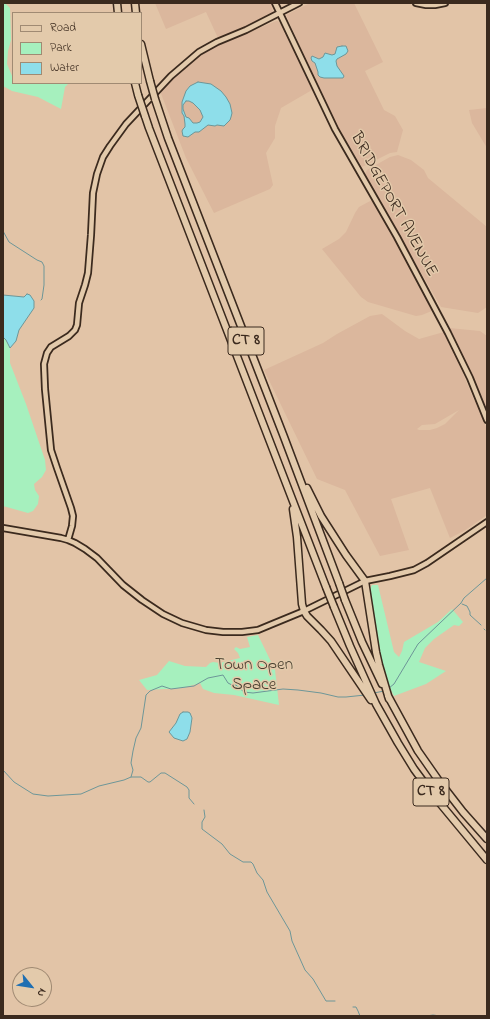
<!DOCTYPE html>
<html>
<head>
<meta charset="utf-8">
<style>
  body { margin:0 }
  #map { position:relative; width:490px; height:1019px; overflow:hidden; background:#e2c4a7; font-family:"Indie Flower",sans-serif }
  canvas { display:block }
  .frame { position:absolute; inset:0; border:4px solid #3b2a1e; pointer-events:none }
  .legend { position:absolute; left:12px; top:12px; width:130px; height:72px; box-sizing:border-box; background:#e3caab; border:1px solid #a08a73; margin:0; padding:5px 7px; list-style:none; font-size:12px; color:#3b2a1e }
  .legend li { display:flex; align-items:center; gap:8px; height:20px }
  .legend b { width:20px; border:1px solid #a08a73 }
  .north { position:absolute; left:12px; top:967px; width:40px; height:40px; box-sizing:border-box; background:#e3caab; border:1px solid #a08a73; border-radius:50%; rotate:120deg; font-size:11px; font-weight:700; line-height:16px; text-align:center; color:#3b2a1e }
  .north::after { content:''; display:block; margin:auto; width:14px; height:18px; background:#1f6fb2; clip-path:polygon(50% 0,100% 100%,50% 72%,0 100%) }
</style>
</head>
<body>
<div id="map">
<canvas width="490" height="1019"></canvas>
<div class="frame"></div>
<ul class="legend">
<li><b style="height:5px;background:#e3caab"></b>Road</li>
<li><b style="height:11px;background:#a6f0be"></b>Park</li>
<li><b style="height:11px;background:#8edeea"></b>Water</li>
</ul>
<div class="north">N</div>
</div>
<script>
const context = document.querySelector('canvas').getContext('2d');
context.lineJoin = 'round';
function fillPath(path, color) {
  context.fillStyle = color;
  context.fill(path, 'evenodd');
}
function poly(rows) {
  const path = new Path2D();
  for (const r of rows) {
    path.moveTo(r[0], r[1]);
    for (let i = 2; i < r.length; i += 2) path.lineTo(r[i], r[i + 1]);
  }
  return path;
}
function strokePath(path, color, width, dash) {
  context.strokeStyle = color;
  context.lineWidth = width;
  context.lineCap = dash ? 'butt' : 'round';
  context.setLineDash(dash || []);
  context.stroke(path);
}
function drawText(font, color, halo, rows, align = 'center') {
  context.font = font + ' "Indie Flower",sans-serif';
  context.lineWidth = 3;
  context.setLineDash([]);
  context.textBaseline = 'middle';
  context.strokeStyle = halo;
  context.fillStyle = color;
  for (const [text, x, y, turn = 0] of rows) {
    context.save();
    context.translate(x, y);
    context.rotate((+turn || 0) * Math.PI / 180);
    context.textAlign = isNaN(turn) ? turn : align;
    if (halo) context.strokeText(text, 0, 0);
    context.fillText(text, 0, 0);
    context.restore();
  }
}
fillPath(poly([
  [155,3,270,3,273,11,272,14,261,21,219,39,218,38,206,12,166,29],
  [310,3,354,3,383,62,365,71,384,110,395,116,403,130,397,152,390,153,362,167,342,134,320,91,286,15],
  [276,21,278,21,282,25,312,90,281,108,275,126,275,138,266,153,273,185,270,189,214,213,186,158,160,91,178,72,200,54,214,47],
  [487,108,487,148,472,123,469,110],
  [398,155,411,160,424,170,428,178,487,227,487,307,478,313,441,307,365,176,365,174,367,170,390,157],
  [372,200,413,271,434,310,422,315,416,316,368,302,361,297,322,249,339,239,346,232,355,213,359,207],
  [382,314,405,331,419,339,444,332,456,357,474,400,478,405,487,430,487,515,464,531,450,538,430,488,391,499,409,550,380,556,345,490,317,479,264,370,323,343,337,334,370,316],
  [459,410,445,424,437,428,430,430,419,430,417,429,422,425,435,424],
  [449,328,480,331,487,336,487,410,471,371]
]), '#dbb79d');
fillPath(poly([
  [3,3,5,3,10,8,11,40,8,51,7,64,12,76,13,76,13,83,41,83,46,84,50,83,69,83,65,87,61,109,38,97,12,91,3,86],
  [3,337,6,340,10,348,10,363,26,404,45,460,46,470,42,477,34,484,35,490,39,496,38,504,33,511,28,513,3,506],
  [372,585,378,585,394,652,399,657,402,651,404,642,438,622,452,609,463,622,459,626,454,625,434,639,425,648,419,662,446,671,426,684,394,696,385,679,369,591],
  [258,635,275,670,279,705,234,695,214,693,203,689,200,683,183,688,147,690,139,680,157,675,169,661,185,666,206,667,210,663,213,662,220,663,240,658,238,653,234,649,236,647,240,649,250,647,247,637]
]), '#a6f0be');
const water = poly([
  [342,46,346,46,348,51,346,54,337,59,336,61,337,66,344,76,343,78,324,78,320,77,318,75,318,72,315,63,312,61,311,58,312,56,319,59,323,57,325,53,332,55,335,54,337,47,342,46],
  [198,82,211,84,221,91,226,97,230,104,232,113,231,117,230,120,224,126,217,125,215,126,208,125,199,132,195,132,188,137,183,136,182,131,183,129,185,127,185,124,184,116,182,113,182,102,186,91,190,86,198,82],
  [186,101,189,101,193,103,200,110,203,117,200,122,197,123,193,123,189,118,186,117,183,109,183,105,186,101],
  [27,294,30,295,34,301,34,308,19,330,16,341,10,348,6,340,3,337,3,295,24,297,27,294],
  [183,712,188,712,190,713,192,718,190,732,187,739,183,741,174,738,169,732,176,723,180,714,183,712]
]);
fillPath(water, '#8edeea');
strokePath(water, '#6d9698', 1);
strokePath(poly([
  [3,231,9,242,37,260,42,262,44,266,44,285,42,299,41,300],
  [462,604,467,606,470,612,470,615,481,625],
  [484,629,485,630],
  [389,688,394,684,418,644,461,603,464,598,487,578],
  [374,693,384,691],
  [3,770,14,782,33,794,48,796,81,794,99,786,124,780,131,777,141,777,148,782,150,782,161,773,165,773,187,787,189,790,189,798,194,804],
  [131,777,133,770,131,763,133,751,136,738,141,728,146,695,150,691,162,686,171,689,194,686,208,678,223,675,228,683,232,685,236,685,244,692,253,693,283,689,298,690,321,693,338,697,346,697,365,695],
  [204,810,205,817,202,822,202,829,222,844,230,854,243,862,251,862,253,864,257,873,263,880,267,892,290,931,292,941,305,970,313,979,326,1001,335,1001],
  [353,1007,356,1007,358,1011,360,1016],
  [426,1016,433,1015,440,1016]
]), '#6d9698', 1);
const secondary = poly([
  [275,3,335,129,397,237,448,333,470,378,487,420],
  [416,3,426,5,435,5,445,3],
  [3,528,61,538,68,540,75,543,85,549,97,558,123,585,142,600,163,614,182,623,206,630,223,632,242,632,258,630,270,625,304,611,365,581,390,576,414,570,427,563,487,522],
  [68,540,72,526,73,516,71,508,57,468,51,450,45,389,44,364,47,353,51,347,69,336,75,330,77,325,79,303,85,285,88,273,91,235,93,193,97,174,103,157,110,146,126,124,171,76,199,52,217,42,246,30,299,3]
]);
const highway = poly([
  [117,3,118,13],
  [135,3,136,13],
  [141,44,150,81],
  [135,83,138,95],
  [155,99,168,138,284,437,339,583],
  [145,116,149,128,326,587],
  [307,488,321,516,346,555,365,581,376,652,379,665,389,699],
  [293,509,297,537,302,604,304,611,307,616,321,630,331,641,371,700],
  [345,600,362,642,382,684],
  [334,607,350,646,376,704,398,743,414,769,434,796,487,860],
  [388,696,418,751,439,781,463,812,487,839]
]);
strokePath(secondary, '#3b2a1e', 8);
strokePath(highway, '#3b2a1e', 9);
strokePath(secondary, '#e3caab', 4.5);
strokePath(highway, '#e3caab', 6);
const highwayBridge = poly([
  [150,81,155,99],
  [138,95,145,116],
  [339,583,345,600],
  [326,587,334,607]
]);
strokePath(highwayBridge, '#3b2a1e', 9, []);
strokePath(highwayBridge, '#e3caab', 6);
for (const [x, y, w] of [
  [246,341,36],
  [431,792,36]
]) {
  const box = new Path2D();
  box.roundRect(x - w / 2, y - 14, w, 28, 3);
  context.fillStyle = '#e3caab';
  context.fill(box);
  strokePath(box, '#3b2a1e', 1);
}
drawText('bold 16px', '#3b2a1e', null, [
  ["CT 8",246,341],
  ["CT 8",431,792]
]);
drawText('17px', '#3b2a1e', '#e3caab', [
  ["BRIDGEPORT AVENUE",393,205,61]
]);
drawText('17px', '#463e2e', '#e3caab', [
  ["Town Open",254,666],
  ["Space",254,686]
]);
</script>
</body>
</html>
